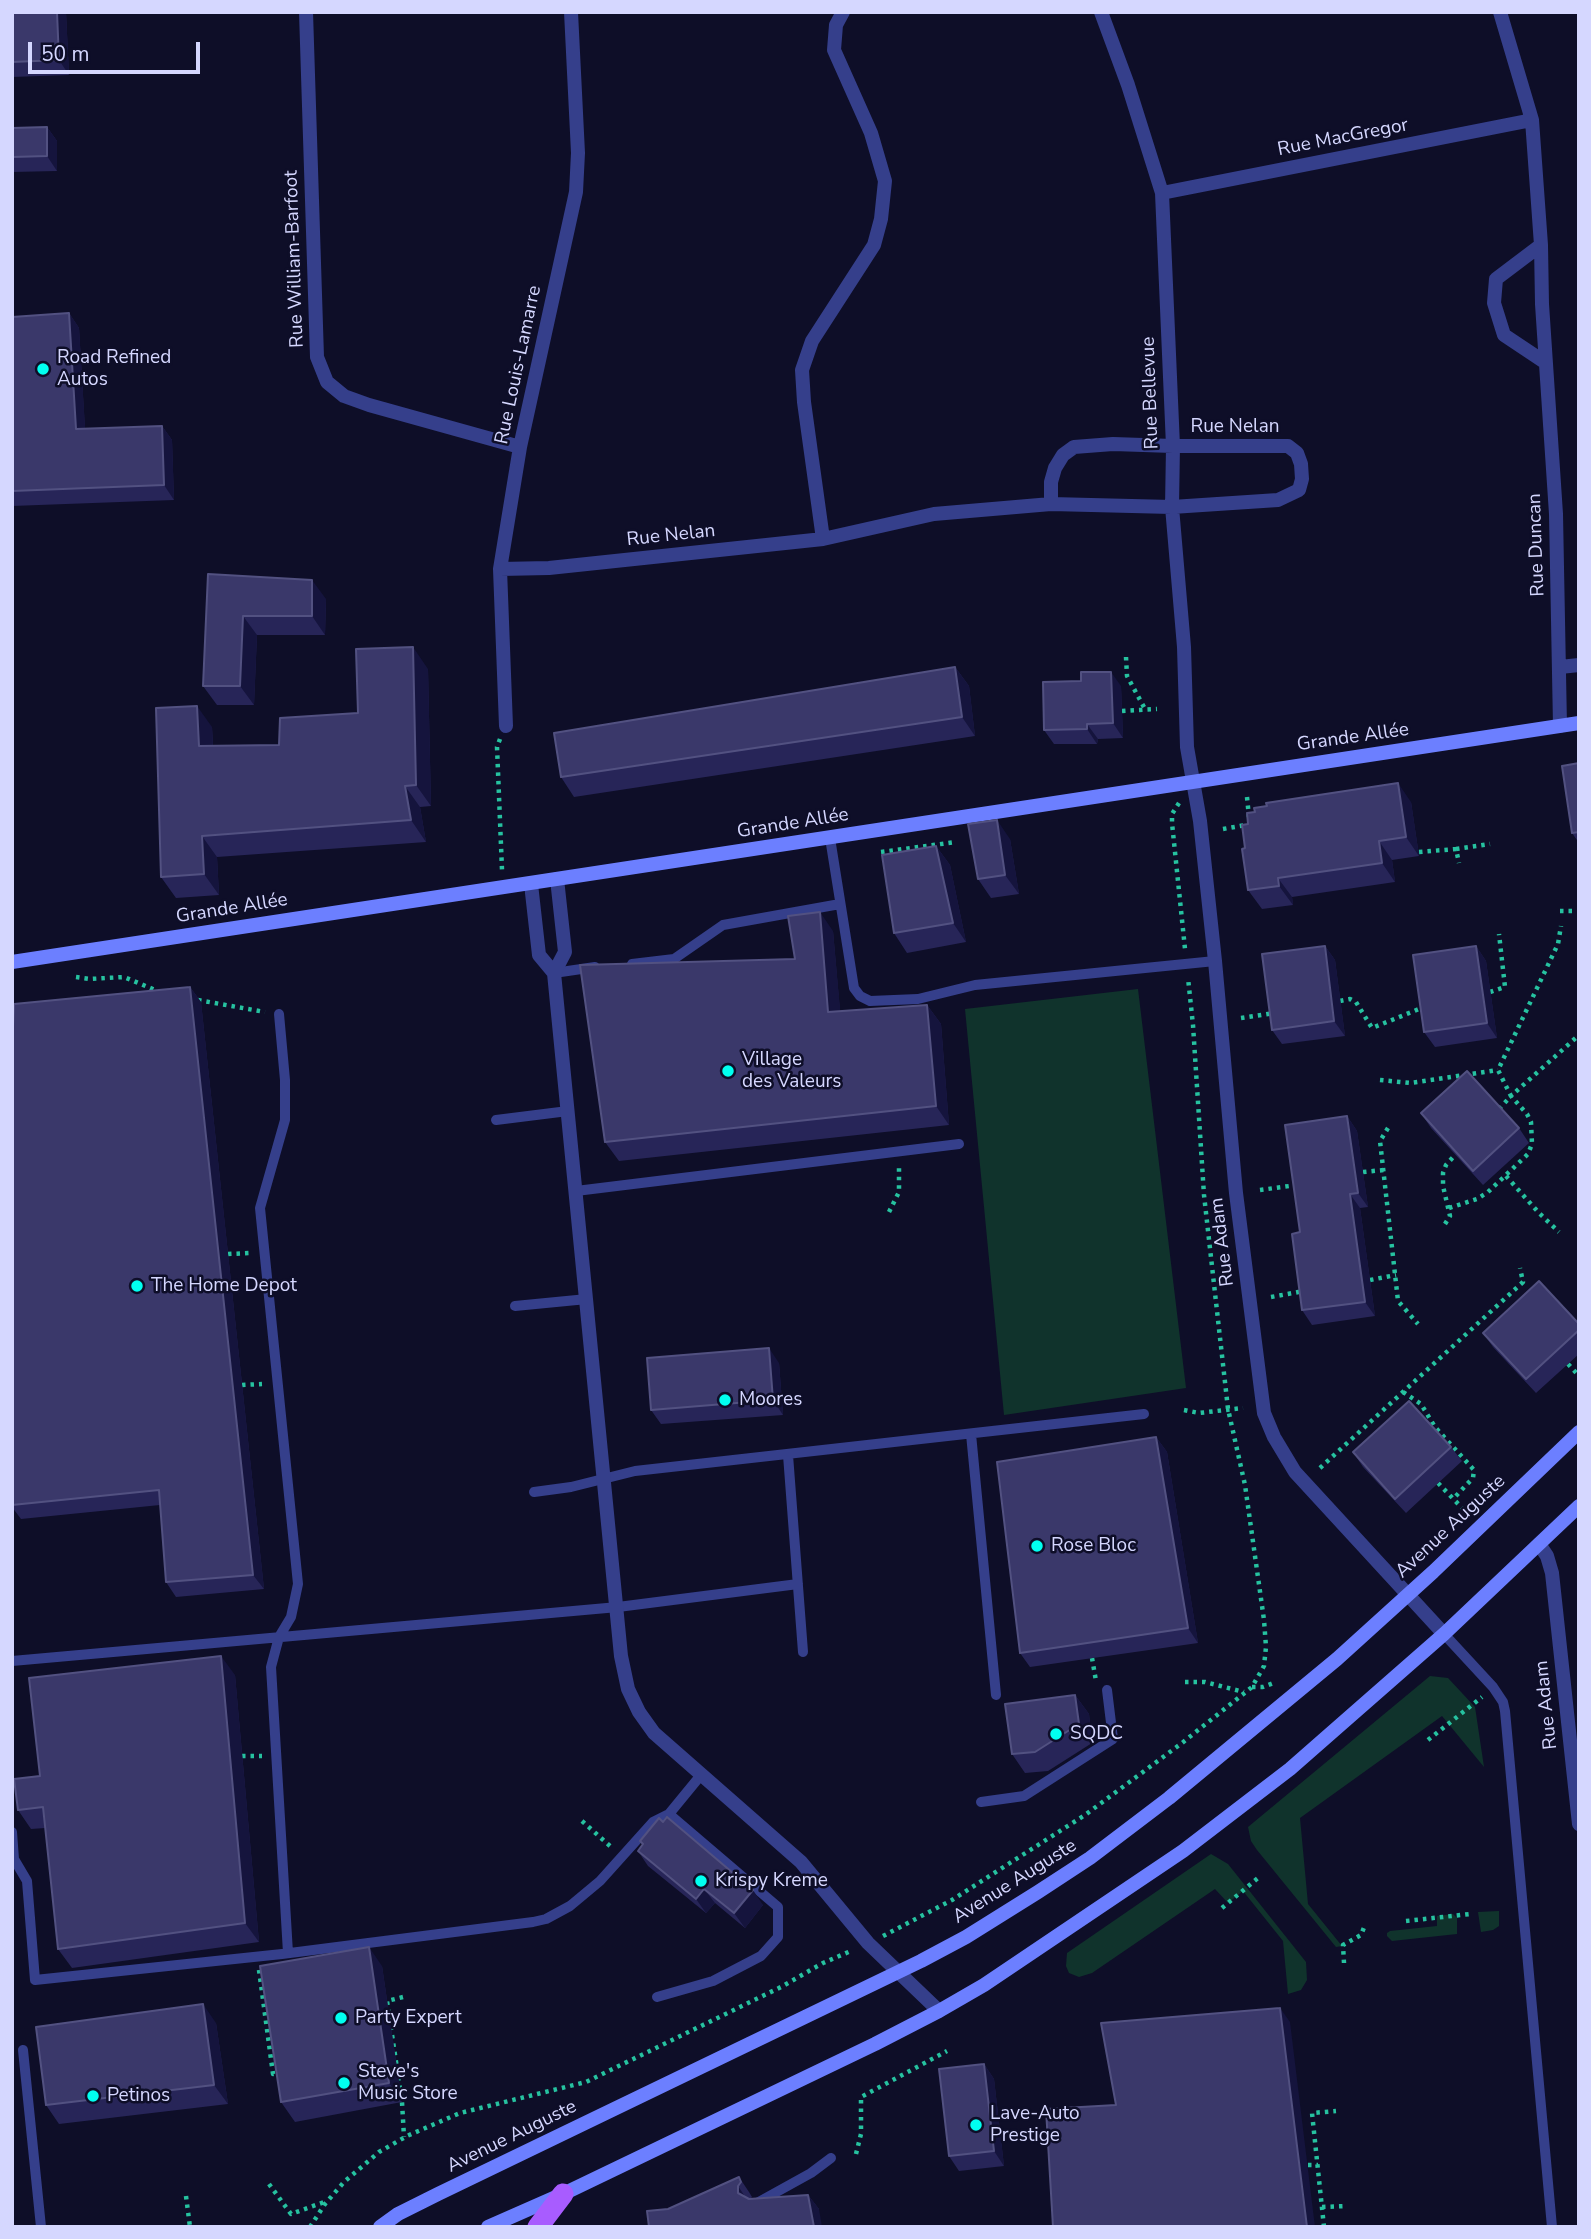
<!DOCTYPE html>
<html>
<head>
<meta charset="utf-8">
<style>
  body { margin:0 }
  #map { position:relative; width:1591px; height:2239px; overflow:hidden; background:#0e0e28; font-family:"Nunito Sans",sans-serif }
  canvas { display:block }
  .frame { position:absolute; inset:0; border:14px solid #d5d7ff; pointer-events:none }
  .scale { position:absolute; left:28px; top:42px; width:172px; height:32px; box-sizing:border-box; border:4px solid #d5d7ff; border-top:0; padding-left:9px; font-size:21px; line-height:24px; white-space:nowrap; color:#d5d7ff; -webkit-text-stroke:5px #0e0e28; paint-order:stroke }
</style>
</head>
<body>
<div id="map">
<canvas width="1591" height="2239"></canvas>
<div class="frame"></div>
<div class="scale">50 m</div>
</div>
<script>
const context = document.querySelector('canvas').getContext('2d');
context.lineJoin = 'round';
function fillPath(path, color) {
  context.fillStyle = color;
  context.fill(path, 'evenodd');
}
function poly(rows) {
  const path = new Path2D();
  for (const r of rows) {
    path.moveTo(r[0], r[1]);
    for (let i = 2; i < r.length; i += 2) path.lineTo(r[i], r[i + 1]);
  }
  return path;
}
function strokePath(path, color, width, dash) {
  context.strokeStyle = color;
  context.lineWidth = width;
  context.lineCap = dash ? 'butt' : 'round';
  context.setLineDash(dash || []);
  context.stroke(path);
}
function drawText(font, color, halo, rows, align = 'center') {
  context.font = font + ' "Nunito Sans",sans-serif';
  context.lineWidth = 5;
  context.setLineDash([]);
  context.textBaseline = 'middle';
  context.strokeStyle = halo;
  context.fillStyle = color;
  for (const [text, x, y, turn = 0] of rows) {
    context.save();
    context.translate(x, y);
    context.rotate((+turn || 0) * Math.PI / 180);
    context.textAlign = isNaN(turn) ? turn : align;
    if (halo) context.strokeText(text, 0, 0);
    context.fillText(text, 0, 0);
    context.restore();
  }
}
fillPath(poly([
  [1138,989,1186,1388,1004,1415,965,1009],
  [1430,1676,1448,1678,1475,1707,1484,1767,1442,1716,1300,1818,1308,1904,1342,1946,1336,1947,1257,1850,1251,1841,1248,1827],
  [1211,1854,1228,1864,1306,1962,1307,1980,1301,1990,1288,1994,1283,1941,1243,1891,1228,1903,1215,1889,1092,1973,1079,1977,1069,1973,1066,1966,1067,1953],
  [1499,1911,1499,1926,1493,1930,1481,1932,1478,1912],
  [1453,1914,1457,1918,1457,1934,1392,1941,1387,1936,1387,1933,1390,1931,1437,1926,1437,1916]
]), '#10332c');
strokePath(poly([
  [1126,657,1127,676,1145,709],
  [1122,711,1157,709],
  [500,739,497,747,502,870],
  [1247,797,1249,817],
  [1179,803,1172,814,1172,823,1185,949],
  [1223,829,1246,825],
  [1456,849,1490,844],
  [881,852,956,842],
  [1419,852,1456,849,1459,863],
  [1560,911,1579,911],
  [76,977,90,979,124,977,160,992],
  [1490,992,1505,987,1499,934],
  [198,1000,265,1012],
  [1340,1001,1350,999,1356,1002,1372,1028,1424,1007],
  [1241,1018,1274,1013],
  [1380,1080,1411,1083,1498,1070],
  [1499,1109,1511,1096,1498,1070,1558,944,1561,926],
  [1388,1128,1380,1141,1398,1301,1418,1324],
  [1363,1172,1384,1170],
  [1506,1176,1539,1213,1559,1232],
  [1260,1190,1297,1185],
  [1449,1208,1477,1199,1488,1192,1528,1154,1532,1144,1531,1122,1527,1114,1511,1096,1579,1035],
  [889,1212,899,1192,899,1166],
  [1445,1224,1450,1216,1443,1186,1443,1173,1446,1165,1455,1155],
  [228,1254,251,1253],
  [1370,1280,1396,1275],
  [1271,1297,1304,1291],
  [1568,1364,1579,1376],
  [242,1385,262,1384],
  [1403,1392,1421,1404,1435,1427,1474,1470,1473,1478,1453,1499],
  [1184,1410,1199,1413,1243,1408],
  [1320,1468,1523,1282,1520,1268],
  [1438,1483,1465,1511],
  [1092,1658,1096,1681],
  [1185,1682,1205,1682,1244,1692],
  [1252,1687,1263,1687,1276,1682],
  [1428,1740,1482,1697],
  [242,1756,262,1756],
  [582,1821,610,1846],
  [1222,1908,1258,1878],
  [1406,1921,1470,1914],
  [883,1936,952,1900,1085,1815,1182,1743,1252,1687,1264,1666,1266,1647,1264,1620,1245,1485,1228,1409,1204,1195,1193,1025,1188,978],
  [1344,1963,1343,1945,1361,1935,1365,1925],
  [259,1970,273,2074,283,2072],
  [403,1997,387,2001,402,2102,404,2137],
  [856,2154,861,2134,861,2097,947,2051],
  [1308,2165,1318,2165],
  [269,2184,291,2214,327,2201],
  [186,2196,190,2227],
  [1322,2207,1347,2206],
  [310,2227,325,2204,344,2182,379,2152,407,2136,460,2113,586,2082,781,1987,823,1963,853,1950],
  [1324,2227,1312,2113,1336,2111]
]), '#26c2a0', 4.5, [3.5, 5]);
strokePath(poly([
  [830,838,854,988,860,996,870,1001,918,999,975,985,1215,961],
  [632,964,674,959,723,925,840,904],
  [554,973,595,967],
  [279,1014,285,1080,285,1120,260,1208,298,1584,291,1617,279,1637,271,1667,288,1953],
  [496,1120,568,1111],
  [576,1191,959,1144],
  [515,1306,587,1299],
  [971,1434,996,1695],
  [788,1455,803,1652],
  [534,1492,571,1487,635,1471,1144,1414],
  [1444,1634,1493,1687,1503,1702,1505,1711,1552,2227],
  [12,1661,618,1607,798,1584],
  [981,1802,1024,1796,1113,1739,1107,1690],
  [12,1832,14,1859,27,1881,35,1980,282,1954,533,1922,546,1919,570,1906,600,1881,653,1822,669,1814,701,1775],
  [657,1997,713,1981,761,1956,778,1937,778,1907,669,1814],
  [23,2050,41,2227],
  [755,2204,811,2173,831,2158]
]), '#353f8b', 10);
strokePath(poly([
  [306,12,317,357,327,382,344,396,369,405,520,447],
  [1101,12,1128,85,1162,193,1173,446,1172,507,1184,647,1187,747,1200,821,1215,961,1236,1193,1264,1413,1274,1437,1295,1472,1444,1634],
  [1500,12,1532,120,1541,245,1542,304,1556,514,1560,726],
  [1162,193,1532,120],
  [1541,245,1496,279,1494,303,1504,335,1546,363],
  [823,539,804,402,802,370,812,341,874,245,881,219,885,181,871,133,834,50,836,25,843,12],
  [500,569,549,568,823,539,934,514,1051,504,1051,482,1055,468,1063,455,1074,447,1113,444,1173,446,1288,446,1297,453,1301,464,1302,479,1299,490,1278,500,1172,507,1051,504],
  [1560,667,1579,665],
  [506,726,500,569,520,447,576,192,578,153,571,12],
  [557,879,565,952,554,973,621,1656,628,1689,639,1712,654,1733,801,1862,868,1943,939,2011],
  [531,884,539,955,554,973],
  [1539,1544,1547,1556,1552,1573,1579,1824]
]), '#353f8b', 14);
strokePath(poly([
  [12,962,1579,723],
  [380,2227,398,2214,438,2194,921,1961,966,1937,1038,1892,1090,1858,1169,1798,1337,1659,1433,1572,1579,1432],
  [488,2227,563,2194,875,2044,939,2011,984,1985,1183,1851,1290,1769,1444,1634,1579,1506]
]), '#6c7fff', 14);
strokePath(poly([
  [538,2227,563,2194]
]), '#a85cff', 21);
fillPath(poly([
  [12,12,66,12,69,75,12,77],
  [47,127,57,141,57,171,12,172,12,128],
  [69,313,79,328,85,429,162,426,172,440,174,500,12,506,12,317],
  [208,574,326,599,325,635,257,635,254,705,217,705,203,686],
  [955,667,969,686,975,736,574,797,561,777],
  [428,669,431,806,420,807,426,842,217,857,219,895,176,898,161,877,212,727,213,746,279,745,358,713],
  [1121,686,1123,738,1098,739,1097,744,1054,744,1044,730],
  [1579,763,1579,843,1572,833],
  [1411,802,1419,856,1392,860,1395,882,1292,897,1293,905,1262,909,1248,890,1245,848],
  [1010,839,1019,894,991,898,978,879],
  [936,846,950,865,966,942,907,953,894,933],
  [833,931,840,1011,927,1005,941,1024,949,1125,619,1161,605,1142,795,959],
  [1325,946,1335,960,1345,1036,1282,1044,1272,1030],
  [1476,946,1486,961,1497,1038,1435,1047,1424,1032],
  [190,987,201,1002,264,1589,176,1597,166,1582,160,1505,21,1519,12,1507,12,1050],
  [1421,1113,1519,1128,1529,1143,1483,1185,1431,1128],
  [1347,1116,1357,1131,1368,1207,1360,1208,1375,1316,1312,1325,1302,1310,1300,1232],
  [1579,1324,1579,1354,1536,1393,1493,1347,1483,1333],
  [779,1363,783,1415,661,1424,651,1410],
  [1156,1437,1167,1452,1198,1643,1030,1667,1020,1653],
  [1451,1447,1462,1461,1406,1513,1363,1467,1353,1452],
  [235,1675,259,1942,72,1968,58,1949,45,1828,31,1829,18,1810,40,1776],
  [1075,1695,1089,1714,1092,1743,1048,1771,1025,1773,1012,1754],
  [640,1841,763,1905,745,1928,715,1903,706,1913,648,1866,638,1851,643,1845],
  [382,1966,402,2102,295,2122,281,2102],
  [216,2023,228,2104,59,2124,46,2105],
  [984,2064,994,2079,1004,2166,959,2171,949,2156],
  [739,2177,749,2192,752,2197,750,2199,808,2195,819,2209,668,2209]
]), '#272558');
fillPath(poly([
  [57,12,66,12,69,75,59,60],
  [47,127,57,141,57,171,47,156],
  [69,313,79,328,86,444,76,429],
  [162,426,172,440,174,500,164,485],
  [312,580,326,599,325,635,312,616],
  [243,616,257,635,254,705,240,686],
  [413,647,428,669,431,806,416,785],
  [955,667,969,686,975,736,962,717],
  [1111,672,1121,686,1123,738,1113,723],
  [197,706,212,727,214,768,199,746],
  [1087,724,1098,739,1097,744,1087,729],
  [1398,783,1411,802,1419,856,1406,837],
  [405,786,420,807,426,842,411,820],
  [997,820,1010,839,1019,894,1005,875],
  [202,836,217,857,219,895,204,874],
  [1379,841,1392,860,1395,882,1382,863],
  [936,846,950,865,966,942,953,923],
  [1278,878,1292,897,1293,905,1279,886],
  [820,912,833,931,842,1031,828,1012],
  [1325,946,1335,960,1345,1036,1334,1021],
  [1476,946,1486,961,1497,1038,1487,1023],
  [190,987,201,1002,264,1589,253,1575],
  [927,1005,941,1024,949,1125,936,1106],
  [1347,1116,1357,1131,1368,1207,1358,1193],
  [1350,1194,1360,1208,1375,1316,1365,1302],
  [769,1348,779,1363,783,1415,773,1400],
  [1156,1437,1167,1452,1198,1643,1188,1628],
  [221,1656,235,1675,259,1942,245,1923],
  [1075,1695,1089,1714,1092,1743,1079,1724],
  [704,1889,715,1903,706,1913,696,1899],
  [753,1890,763,1905,745,1928,734,1913],
  [369,1947,382,1966,402,2102,389,2083],
  [203,2004,216,2023,228,2104,214,2085],
  [1280,2008,1290,2022,1315,2227,1307,2227],
  [984,2064,994,2079,1004,2166,994,2151],
  [738,2186,748,2201,738,2193],
  [808,2195,819,2209,822,2227,814,2227]
]), '#15143d');
const building = poly([
  [12,12,57,12,59,60,12,62,12,12],
  [47,127,47,156,12,157,12,128,47,127],
  [69,313,76,429,162,426,164,485,12,491,12,317,69,313],
  [208,574,312,580,312,616,243,616,240,686,203,686,208,574],
  [413,647,416,785,405,786,411,820,202,836,204,874,161,877,156,708,197,706,199,746,279,745,280,718,358,713,356,649,413,647],
  [955,667,962,717,561,777,554,733,955,667],
  [1081,672,1111,672,1113,723,1087,724,1087,729,1044,730,1043,682,1081,681,1081,672],
  [1579,763,1579,832,1572,833,1562,766,1579,763],
  [1398,783,1406,837,1379,841,1382,863,1278,878,1279,886,1248,890,1242,849,1245,848,1242,825,1248,824,1247,813,1255,812,1254,808,1267,806,1266,803,1398,783],
  [997,820,1005,875,978,879,968,824,997,820],
  [936,846,953,923,894,933,882,855,936,846],
  [820,912,828,1012,927,1005,936,1106,605,1142,580,965,795,959,788,916,820,912],
  [1325,946,1334,1021,1272,1030,1262,954,1325,946],
  [1476,946,1487,1023,1424,1032,1413,955,1476,946],
  [190,987,253,1575,166,1582,159,1490,12,1505,12,1050,14,1004,190,987],
  [1467,1071,1519,1128,1473,1171,1421,1113,1467,1071],
  [1347,1116,1358,1193,1350,1194,1365,1302,1302,1310,1292,1234,1300,1232,1285,1125,1347,1116],
  [1539,1281,1579,1324,1579,1330,1526,1379,1483,1333,1539,1281],
  [769,1348,773,1400,651,1410,647,1358,769,1348],
  [1409,1401,1451,1447,1395,1499,1353,1452,1409,1401],
  [1156,1437,1188,1628,1020,1653,997,1462,1156,1437],
  [221,1656,245,1923,58,1949,43,1807,18,1810,14,1779,40,1776,29,1678,221,1656],
  [1075,1695,1079,1724,1035,1752,1012,1754,1005,1704,1075,1695],
  [667,1817,753,1890,734,1913,704,1889,696,1899,638,1851,643,1844,640,1841,659,1818,663,1822,667,1817],
  [369,1947,389,2083,281,2102,260,1966,369,1947],
  [203,2004,214,2085,46,2105,36,2027,203,2004],
  [1280,2008,1307,2227,1053,2227,1046,2109,1116,2105,1101,2023,1280,2008],
  [984,2064,994,2151,949,2156,939,2069,984,2064],
  [739,2177,741,2182,738,2186,738,2193,749,2199,808,2195,814,2227,649,2227,647,2211,668,2209,739,2177]
]);
fillPath(building, '#3a386a');
strokePath(building, '#525181', 2);
for (const [x, y, r, color] of [
  [43,369,7,"#01fff0"],
  [728,1071,7,"#01fff0"],
  [137,1286,7,"#01fff0"],
  [725,1400,7,"#01fff0"],
  [1037,1546,7,"#01fff0"],
  [1056,1734,7,"#01fff0"],
  [701,1881,7,"#01fff0"],
  [341,2018,7,"#01fff0"],
  [344,2083,7,"#01fff0"],
  [93,2096,7,"#01fff0"],
  [976,2125,7,"#01fff0"]
]) {
  const dot = new Path2D();
  dot.arc(x, y, r, 0, 2 * Math.PI);
  context.fillStyle = color;
  context.fill(dot);
  strokePath(dot, '#0e0e28', 2.5);
}
drawText('19px', '#d5d7ff', '#0e0e28', [
  ["Rue MacGregor",1343,138,-11],
  ["Rue William-Barfoot",295,259,-92],
  ["Rue Louis-Lamarre",519,365,-78],
  ["Rue Bellevue",1151,393,-92],
  ["Rue Nelan",1235,427],
  ["Rue Nelan",671,536,-6],
  ["Rue Duncan",1537,545,-92],
  ["Grande Allée",1353,738,-8],
  ["Grande Allée",793,824,-9],
  ["Grande Allée",232,909,-9],
  ["Rue Adam",1223,1242,-97],
  ["Avenue Auguste",1451,1527,-43],
  ["Rue Adam",1547,1705,-96],
  ["Avenue Auguste",1015,1882,-32],
  ["Avenue Auguste",512,2137,-26]
]);
drawText('19px', '#d5d7ff', '#0e0e28', [
  ["Road Refined",57,358],
  ["Autos",57,380],
  ["Village",742,1060],
  ["des Valeurs",742,1082],
  ["The Home Depot",151,1286],
  ["Moores",739,1400],
  ["Rose Bloc",1051,1546],
  ["SQDC",1070,1734],
  ["Krispy Kreme",715,1881],
  ["Party Expert",355,2018],
  ["Steve's",358,2072],
  ["Music Store",358,2094],
  ["Petinos",107,2096],
  ["Lave-Auto",990,2114],
  ["Prestige",990,2136]
], 'left');
</script>
</body>
</html>
